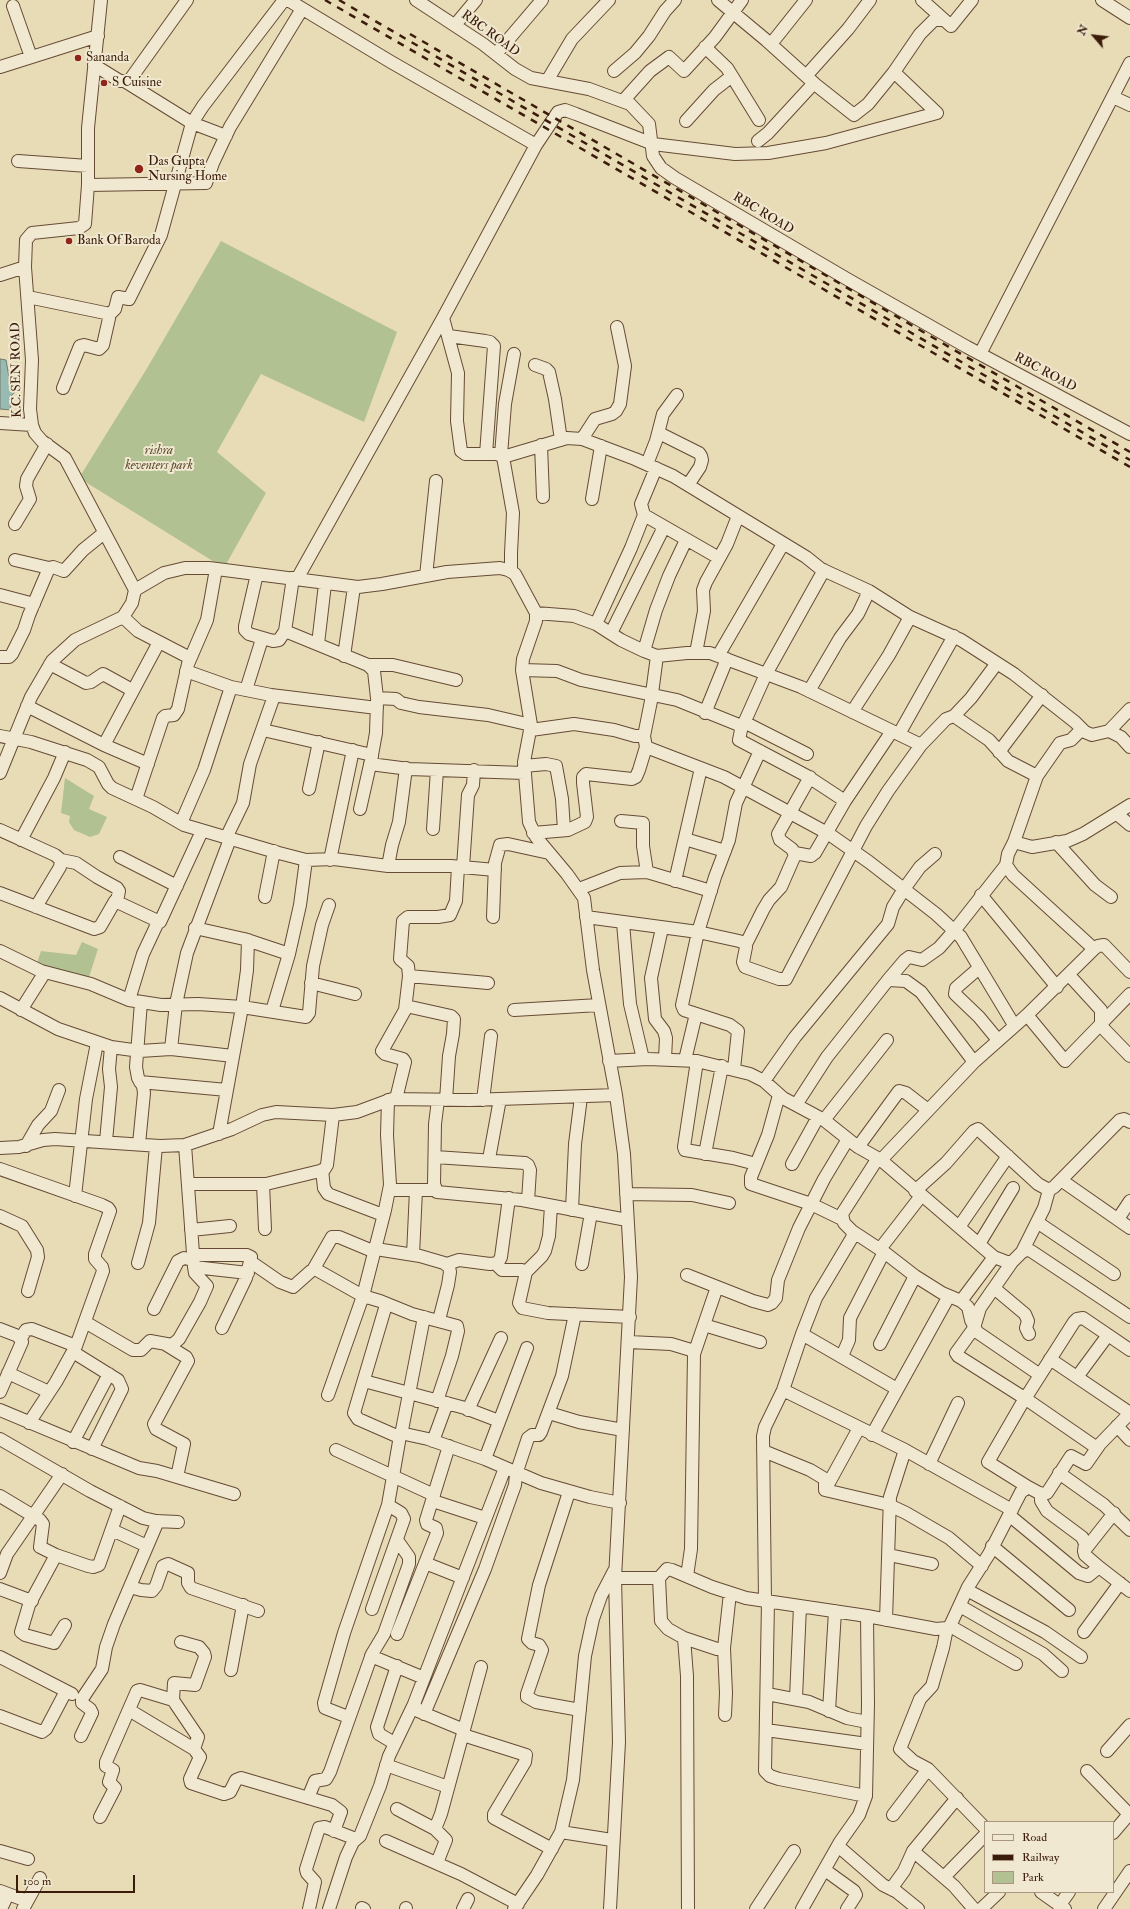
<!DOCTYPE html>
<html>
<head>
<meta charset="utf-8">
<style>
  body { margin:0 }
  #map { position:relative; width:1130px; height:1909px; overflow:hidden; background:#e8dcb7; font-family:"IM FELL Double Pica",serif }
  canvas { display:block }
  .legend { position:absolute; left:984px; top:1821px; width:130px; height:72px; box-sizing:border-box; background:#f0e8d0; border:1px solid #a89681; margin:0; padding:5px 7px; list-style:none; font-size:12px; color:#3b1b0a }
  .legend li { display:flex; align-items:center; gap:8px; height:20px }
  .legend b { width:20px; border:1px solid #a89681 }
  .north { position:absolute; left:1074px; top:16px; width:40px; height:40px; -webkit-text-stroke:3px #f0e8d0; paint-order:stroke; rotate:298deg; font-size:11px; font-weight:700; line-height:16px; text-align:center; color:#3b1b0a }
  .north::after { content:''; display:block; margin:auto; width:14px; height:18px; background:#3b1b0a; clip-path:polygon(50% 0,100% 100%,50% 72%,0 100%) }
  .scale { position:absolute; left:16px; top:1875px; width:119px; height:18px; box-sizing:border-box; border:2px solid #3b1b0a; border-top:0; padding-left:5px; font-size:12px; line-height:14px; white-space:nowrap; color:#3b1b0a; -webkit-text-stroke:3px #f0e8d0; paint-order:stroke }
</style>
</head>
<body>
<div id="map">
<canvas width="1130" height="1909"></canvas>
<ul class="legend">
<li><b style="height:5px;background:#f0e8d0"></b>Road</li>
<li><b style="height:5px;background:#3b1b0a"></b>Railway</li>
<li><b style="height:11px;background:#b2c191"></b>Park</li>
</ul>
<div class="north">N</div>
<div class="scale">100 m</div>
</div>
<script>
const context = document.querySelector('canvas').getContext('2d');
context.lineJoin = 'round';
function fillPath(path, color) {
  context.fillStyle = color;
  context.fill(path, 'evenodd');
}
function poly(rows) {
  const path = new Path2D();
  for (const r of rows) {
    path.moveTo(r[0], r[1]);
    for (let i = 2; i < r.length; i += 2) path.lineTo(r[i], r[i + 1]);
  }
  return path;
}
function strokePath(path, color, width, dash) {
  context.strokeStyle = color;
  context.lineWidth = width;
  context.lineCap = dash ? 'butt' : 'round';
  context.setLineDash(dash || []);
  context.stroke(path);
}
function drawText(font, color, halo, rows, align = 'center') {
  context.font = font + ' "IM FELL Double Pica",serif';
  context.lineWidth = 4;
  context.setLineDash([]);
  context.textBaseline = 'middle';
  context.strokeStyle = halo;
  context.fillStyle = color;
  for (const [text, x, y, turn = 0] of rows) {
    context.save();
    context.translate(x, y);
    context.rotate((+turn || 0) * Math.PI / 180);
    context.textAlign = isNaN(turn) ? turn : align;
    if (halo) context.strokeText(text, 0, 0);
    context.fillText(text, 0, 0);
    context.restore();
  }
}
fillPath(poly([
  [221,241,397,332,364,422,261,374,217,452,266,493,224,568,79,478,146,370],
  [65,778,94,796,89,809,107,817,99,834,90,837,74,830,69,822,70,816,61,813],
  [82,942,98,949,89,977,36,966,41,951,76,955]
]), '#b2c191');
const water = poly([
  [0,359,6,360,11,388,17,390,10,397,11,410,0,409,0,359]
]);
fillPath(water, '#97bbb0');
strokePath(water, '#727b6e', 1);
const minor = poly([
  [288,0,391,62,536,145],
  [416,0,483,44,515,69,531,78,589,89,630,104,649,124,653,156,661,168,675,178,847,279,967,347,1130,434],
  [922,0,951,26,972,0],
  [1102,0,1130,18],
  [13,6,31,57],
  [455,25,476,0],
  [771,44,806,0],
  [705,47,727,68,759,120],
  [496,54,542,0],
  [94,65,120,81,129,81,187,0],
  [0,67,98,36],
  [614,71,635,53,649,36,665,11,675,0],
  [894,72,920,34,934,20,944,20],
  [806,76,848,29,870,0],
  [547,81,572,39,609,0],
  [126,82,192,123,226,136],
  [1113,97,1130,105],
  [623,101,650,71,669,57,684,71,715,37,742,0],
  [686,121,714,90,732,76],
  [758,141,768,133,814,83],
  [18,161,88,166],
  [88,185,206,183,213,163,230,127,302,9],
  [0,275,25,267],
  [28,297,110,314,115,309,118,297,129,299,161,235,192,123,203,106,284,0],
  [443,318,458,373,457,421,461,451,465,454,497,454,503,457,513,513,511,553,511,571],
  [449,336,485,341,490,342,494,346,486,454],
  [980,354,1130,63],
  [535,365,546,369,549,372,555,399,561,440],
  [63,388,80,346,84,345,99,349,103,345,110,314],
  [0,423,32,425],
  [659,433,699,453,701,456,702,460,700,467,688,485],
  [582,439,595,419,612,414,616,411,620,404,625,366,617,327],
  [541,445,543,497],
  [501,455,505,404,514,354],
  [503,457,567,438,582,439,635,459,673,476,806,557,821,569,869,591,910,617,961,640,1014,674,1075,722,1085,732,1092,735,1109,731,1121,737,1130,747],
  [647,464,656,441,663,414,677,395],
  [656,468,641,504,644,515,719,558],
  [592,499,601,446],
  [15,524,30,499,26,486,27,479,47,444],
  [15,560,49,568],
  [257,574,245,626,245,630,249,634,273,641,279,640,285,631],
  [426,576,436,481],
  [293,578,285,631,368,665,374,671,377,698,396,699,401,703,419,707,488,715,531,725],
  [297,579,443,318,536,145,558,112,565,110,576,114,653,144,735,154,768,153,826,143,937,113,894,72,868,104,854,115,816,85,766,40,718,0],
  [135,590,164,573,185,568,209,568,358,587,382,584,447,572,500,568,508,570,515,574,536,613,536,621,523,659,522,670,531,725,524,762,529,822,536,837,567,874,584,898,593,970,616,1095,624,1154,631,1277,615,1578,619,1742,610,1909],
  [0,595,34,604],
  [536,613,574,616,596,624,621,640,644,651,657,656,651,701,644,736,646,747,724,777,829,834,869,862,936,914,961,937,1014,1025],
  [123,617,138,631,190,658],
  [596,624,631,548,644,515],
  [611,633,664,527],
  [318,644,325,584],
  [644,651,656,610,669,576,686,540],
  [696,653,704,611,703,590,706,582,727,544,738,516],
  [344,656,354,587],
  [657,656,687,653,710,653,801,687,921,745,946,719,954,716,989,740,1008,761,1037,776],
  [718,656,783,544],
  [0,657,9,657,12,654,24,630,29,615,49,568,53,567,64,571,83,550,104,533],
  [50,664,86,683,91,682,103,674,132,690],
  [368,665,393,665,456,680],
  [522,670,557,671,581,680,677,700,739,725,741,730,739,740,807,776,845,801],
  [186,671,231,687,271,695,377,708],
  [246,690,262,639],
  [809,691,840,638,858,614,869,591],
  [27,706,104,745,148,764],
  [852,712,889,655,910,617],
  [705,713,727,659],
  [954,716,971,698,997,663],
  [744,722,807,754],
  [263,730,372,755,376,733,377,701],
  [531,730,574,724,614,730,635,736,644,736],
  [741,730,766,674,824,570],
  [1109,731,1130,709],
  [899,734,954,636],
  [0,736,31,742,87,760,99,767,108,784,112,788,153,807,184,825,279,853,306,860,334,859,388,866,451,866,495,870],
  [104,745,159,642],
  [999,752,1042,695],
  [370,764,409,769,524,773],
  [524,766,546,764,556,766,562,799,564,830],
  [0,773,31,697,52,661,75,640,123,617,132,603,135,590,65,458,42,441,35,433,32,425,30,409,32,360,25,267,26,240,32,233,79,228,85,224,88,185,88,128,101,0],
  [309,789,319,742],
  [136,799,163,718,165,716,174,715,178,709,188,664,207,620,216,569],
  [1130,805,1083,834,1067,841,1032,847,1014,842,1008,854,1006,865,1013,875,1094,949,1098,946,1104,945,1130,972],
  [360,809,372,756],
  [1117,814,1130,825],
  [621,821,643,823,643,846,647,872,711,891],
  [181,823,204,770,231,687],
  [433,829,437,770],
  [0,830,55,855,61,860,60,867,36,907],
  [533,833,568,830,585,822,587,817,583,783,583,777,586,774,632,779,636,777,639,770,646,747],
  [226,838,243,803,250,764,274,696],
  [685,839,725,851],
  [21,840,54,778,65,752],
  [1014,842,1037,776,1060,743,1071,740,1082,729],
  [1056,842,1095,885,1111,897],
  [795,853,811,856,815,853,845,801,892,731],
  [120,857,177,886],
  [61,860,76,863,97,877,117,888,119,891,117,901],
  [330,860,353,750],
  [388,866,392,845,399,822,406,768],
  [463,867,468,795,473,785,474,770],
  [675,881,701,768],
  [579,889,620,873,647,872],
  [0,893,94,929,100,927,115,901,160,922,202,831],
  [981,895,1057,987],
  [265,897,274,851],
  [493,917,495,863,500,845,508,844,549,853],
  [586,917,698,932,739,941,744,943,746,947,743,962,745,967,779,979,786,979,866,826,888,791,921,745],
  [623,923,630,1004,643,1059],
  [195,928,244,939,289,954],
  [662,928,651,978,655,1019,664,1031,666,1038,665,1059],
  [746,944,763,910,769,900,781,887,795,855,792,849,780,840,778,834,810,777],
  [0,951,41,971,91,984,129,1000,161,1005,198,1004,242,1007,306,1017,309,1013,313,966,322,925,329,905],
  [979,968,956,988,955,994,979,1017,998,1040],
  [1069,975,1101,1010,1101,1026,1130,1056],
  [409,976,408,966,400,959,403,921,408,917,438,917,450,915,456,901,458,867],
  [888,980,905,960,909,957,922,960,939,948,954,931,1006,865],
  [311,983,355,994],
  [0,998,58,1029,111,1047,140,1051,171,1049,233,1056],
  [129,1000,143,954,158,922],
  [406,1006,451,1016,454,1019,453,1034,449,1056,446,1100],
  [21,1010,45,972],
  [514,1010,599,1005],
  [272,1011,289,954,300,905,306,860],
  [1027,1015,1065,1061,1130,994],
  [171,1049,176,1004,187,953,230,839],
  [685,1060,696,1014],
  [609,1061,648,1059,697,1061,750,1074,764,1081,783,1098,824,1120,858,1147,881,1160,974,1062,1027,1015,1094,949],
  [697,1061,684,1147,685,1150,733,1158,756,1164],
  [734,1069,738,1031,730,1025,684,1010,682,1005,698,932,715,877,729,840,736,803,760,751],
  [764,1081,795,1037,888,924,893,907,904,889,920,867,935,854],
  [140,1082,227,1090],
  [779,1095,768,1135,751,1177,751,1184,811,1204,842,1219],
  [396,1099,405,1062,403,1059,385,1054,382,1051,405,1010,409,976,488,983],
  [438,1100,435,1124,434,1184,437,1192,522,1200,627,1220],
  [483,1100,491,1036],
  [796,1105,827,1057,888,980,906,981,921,992,974,1062],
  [824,1120,887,1040],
  [219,1134,242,1007,247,970,248,940],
  [106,1141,111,1087,109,1069,111,1047],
  [139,1144,144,1093,143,1086,138,1078,136,1067,141,1002],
  [26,1146,38,1125,51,1111,59,1090],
  [858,1147,899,1091,906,1093,928,1110],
  [0,1148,19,1147,43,1140,55,1139,160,1146,185,1145,232,1129,262,1115,276,1112,333,1115,357,1112,392,1099,470,1100,616,1095],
  [705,1154,722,1066],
  [435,1157,525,1163,528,1165,530,1170,528,1201],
  [489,1159,500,1099],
  [881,1160,994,1257,1007,1262,1012,1262,1022,1252,1027,1250,1031,1251,1130,1317],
  [792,1164,818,1117],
  [0,1169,102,1205,108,1208,110,1211,95,1254,95,1259,102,1267,103,1271,76,1346,56,1382,29,1423],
  [322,1170,324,1188,328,1194,383,1215],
  [1061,1180,1130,1228],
  [188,1184,266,1184,324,1170,327,1165,333,1115],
  [263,1184,265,1229],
  [389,1190,435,1190],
  [915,1191,946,1163,974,1131,978,1129,1038,1184,1049,1190,1054,1187,1120,1120,1124,1119,1130,1122],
  [626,1194,692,1195,729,1203],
  [75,1196,86,1099,97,1043],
  [572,1210,575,1144,581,1097],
  [0,1216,22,1226,37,1250,38,1257,28,1291],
  [1118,1219,1130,1201],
  [1037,1222,1114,1274],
  [959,1227,1008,1156],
  [191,1230,230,1226],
  [852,1231,884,1252,915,1276,942,1293,961,1301,968,1307,971,1320,977,1332,1040,1375],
  [979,1244,1013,1188],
  [376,1249,420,1256,444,1263,449,1267,450,1272,448,1285,439,1320],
  [880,1249,921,1196],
  [1022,1252,1044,1208,1049,1190],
  [193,1255,247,1255,251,1257,246,1278,222,1328],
  [413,1255,416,1190],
  [251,1262,280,1282,293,1287,311,1271,315,1269,363,1296,380,1301,412,1314,457,1326,458,1331,452,1356,437,1401],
  [1012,1262,980,1308,974,1328,956,1353,958,1356,1026,1399,1097,1448],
  [138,1263,149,1223,156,1146],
  [447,1264,459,1260,490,1264,498,1263,501,1257,509,1198],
  [496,1264,502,1270,522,1270,526,1272,519,1303,522,1308,548,1313,630,1317],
  [582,1264,591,1213],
  [194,1267,248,1273],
  [313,1270,332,1237,339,1237,375,1252],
  [526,1272,542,1256,545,1251,549,1236,551,1206],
  [687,1275,753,1301,768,1305,772,1303,776,1298,778,1280,799,1228,824,1179,848,1139],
  [994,1288,1025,1314,1028,1321,1026,1328,1029,1334],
  [961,1301,994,1257],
  [386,1305,354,1413,358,1419,399,1437],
  [154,1309,178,1261,184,1258,193,1260],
  [85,1322,133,1350,141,1350,150,1341,172,1345,179,1339,200,1302,207,1286,195,1273,194,1267,185,1145],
  [704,1325,760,1342],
  [0,1329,18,1336,22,1342,0,1392],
  [802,1334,897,1389],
  [21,1338,26,1330,32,1329,76,1346],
  [629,1342,671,1344,691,1350,694,1354,691,1549,687,1576],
  [165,1344,186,1357,188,1361,154,1424,156,1429,184,1444,177,1477],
  [880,1344,915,1276],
  [73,1352,118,1380,122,1389,92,1449],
  [694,1354,717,1287],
  [842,1356,849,1340,850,1318,884,1252],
  [1050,1359,1130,1413],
  [8,1373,49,1392],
  [1077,1377,1108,1335],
  [364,1381,465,1408,499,1421],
  [783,1390,905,1450,1012,1510],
  [328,1395,363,1296,385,1210,390,1185,387,1135,388,1100],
  [0,1410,139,1468,157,1471,234,1494],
  [468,1410,501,1338],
  [549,1413,579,1422,623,1430],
  [1117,1426,1130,1440],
  [401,1435,424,1317],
  [872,1435,949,1296],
  [0,1439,90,1491,143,1518,156,1521,178,1522],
  [433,1441,447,1403],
  [73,1442,109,1374],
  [763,1449,766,1452,810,1470,825,1479,825,1490,859,1428],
  [336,1450,434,1495],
  [485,1459,527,1348],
  [929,1464,958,1403],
  [1059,1473,1104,1505,1130,1530],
  [1028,1487,988,1462,1021,1405,1074,1322,1077,1319,1083,1318,1130,1350],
  [825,1490,889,1505,906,1513,949,1538,982,1566],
  [569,1492,539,1585,528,1639,532,1643,539,1645,542,1650,527,1694,527,1697,536,1702,580,1710],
  [1041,1494,1041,1501,1047,1511,1082,1537,1085,1543,1084,1551,1085,1555,1099,1567],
  [0,1496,40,1520,43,1524,40,1547,56,1555,29,1605,21,1632,25,1635,54,1643,65,1625],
  [433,1501,485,1518],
  [1009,1515,1079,1573,1088,1576,1099,1567,1130,1591],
  [112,1530,147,1546],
  [992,1546,1069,1610],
  [1084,1551,1114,1513],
  [56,1555,88,1566,93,1567,99,1565,120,1506],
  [889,1555,932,1564],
  [425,1563,463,1578],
  [0,1573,7,1554,62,1474],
  [615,1578,659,1578,667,1569,672,1570,712,1587,746,1598,867,1616,936,1629,947,1628,950,1626,968,1587,989,1554,1021,1492,1028,1487,1041,1494,1047,1493,1071,1456,1086,1464,1100,1444,1130,1413],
  [659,1578,661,1621,668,1629,684,1638,687,1676,688,1909],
  [130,1587,141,1590,152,1591,156,1586,163,1566,168,1564,188,1573,188,1583,191,1588,258,1611],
  [0,1589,32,1601],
  [967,1590,1045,1632,1081,1657],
  [765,1600,763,1436,765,1427,783,1390,802,1334,816,1298,853,1236,852,1231,844,1223,842,1214,878,1158],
  [768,1601,765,1771,770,1776,779,1779,866,1796],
  [960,1606,1043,1654,1062,1671],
  [372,1609,404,1519,401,1513,388,1505],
  [886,1620,890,1497,905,1450],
  [950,1626,1016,1664],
  [947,1628,943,1648,932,1686,920,1699,900,1749,913,1761,928,1769,985,1828],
  [1084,1632,1120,1583],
  [397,1634,437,1533,436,1528,427,1524,426,1520,449,1446],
  [684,1638,717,1649,724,1648,730,1593],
  [724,1648,726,1693,725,1715],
  [371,1656,424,1678],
  [0,1657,72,1694],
  [231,1670,243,1605],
  [767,1694,809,1702,847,1718,867,1722],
  [796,1698,800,1606],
  [173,1700,174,1683,195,1685,205,1657,204,1653,199,1647,181,1642],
  [129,1710,194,1749],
  [829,1711,835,1611],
  [424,1714,485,1569,515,1485,516,1474,528,1438,532,1435,539,1435,541,1432,562,1376,575,1314],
  [0,1716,42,1732,46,1729,66,1691],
  [348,1717,325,1708,324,1703,344,1633,388,1505,400,1436,405,1434,428,1439,485,1459,541,1483,590,1497,620,1503],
  [464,1730,418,1711,414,1704,505,1468],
  [766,1730,867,1744],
  [463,1735,526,1755,525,1762,494,1814,494,1818,552,1849],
  [81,1736,92,1713,90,1709,82,1703,82,1699,102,1669,106,1647,114,1624,158,1521],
  [394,1743,379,1734,377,1727,397,1666],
  [1107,1751,1130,1725],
  [386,1765,448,1787],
  [1087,1771,1130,1815],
  [308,1798,315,1781,326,1779,330,1772,372,1654,384,1634,409,1564,409,1557,397,1540],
  [397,1809,435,1829],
  [893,1815,928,1769],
  [100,1817,115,1788,109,1782,113,1770,106,1766,106,1762,137,1691,140,1690,173,1700,198,1737,194,1749,200,1757,190,1779,191,1783,224,1794,230,1792,236,1780,241,1778,332,1805,341,1812,334,1831],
  [561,1832,573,1780,585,1656,593,1619,601,1596,614,1571],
  [1113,1833,1129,1814],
  [386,1841,461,1874,518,1904],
  [838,1846,883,1885,897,1892,918,1909],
  [0,1851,28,1859],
  [913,1851,954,1886,974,1909],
  [437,1863,446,1840,435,1829,441,1814,481,1667],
  [825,1870,854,1891,856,1895,847,1909],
  [944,1877,985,1835],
  [891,1889,904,1871,913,1851,957,1798],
  [0,1891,27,1901],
  [1041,1892,1065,1909],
  [1059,1906,1069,1892],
  [362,1908,364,1909],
  [1,1909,8,1894],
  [23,1909,40,1878],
  [309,1909,315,1882,307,1873,306,1869,319,1828,325,1827,356,1839],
  [329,1909,346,1857,353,1842,360,1836,380,1786,389,1756,414,1704],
  [406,1909,406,1908],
  [463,1909,468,1899],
  [514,1909,537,1875,561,1832,612,1840],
  [756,1909,794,1851],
  [802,1909,840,1842,859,1815,866,1796,868,1704,867,1616],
  [981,1909,999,1892],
  [1104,1909,1130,1871]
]);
strokePath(minor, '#664b35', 14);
strokePath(minor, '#f0e8d0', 12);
strokePath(poly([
  [325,0,1130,467],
  [339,0,1130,460],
  [410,34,1130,452]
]), '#3b1b0a', 2.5, [7, 7]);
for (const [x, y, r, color] of [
  [78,58,4,"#8f2418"],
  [104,83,4,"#8f2418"],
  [139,169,5,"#8f2418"],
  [69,241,4,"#8f2418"]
]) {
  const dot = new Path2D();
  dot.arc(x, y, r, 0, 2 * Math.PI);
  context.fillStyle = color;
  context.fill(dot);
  strokePath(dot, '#f0e8d0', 1.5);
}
drawText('13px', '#3b1b0a', '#f0e8d0', [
  ["RBC ROAD",490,34,36],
  ["RBC ROAD",763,214,31],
  ["K.C. SEN ROAD",17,370,-91],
  ["RBC ROAD",1045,373,28]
]);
drawText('13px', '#3b1b0a', '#f0e8d0', [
  ["Sananda",86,58],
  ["S Cuisine",112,83],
  ["Das Gupta",148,162],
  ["Nursing Home",148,177],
  ["Bank Of Baroda",77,241]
], 'left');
drawText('italic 13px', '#5f4d32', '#f0e8d0', [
  ["rishra",159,451],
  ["keventers park",159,466]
]);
</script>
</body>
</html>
